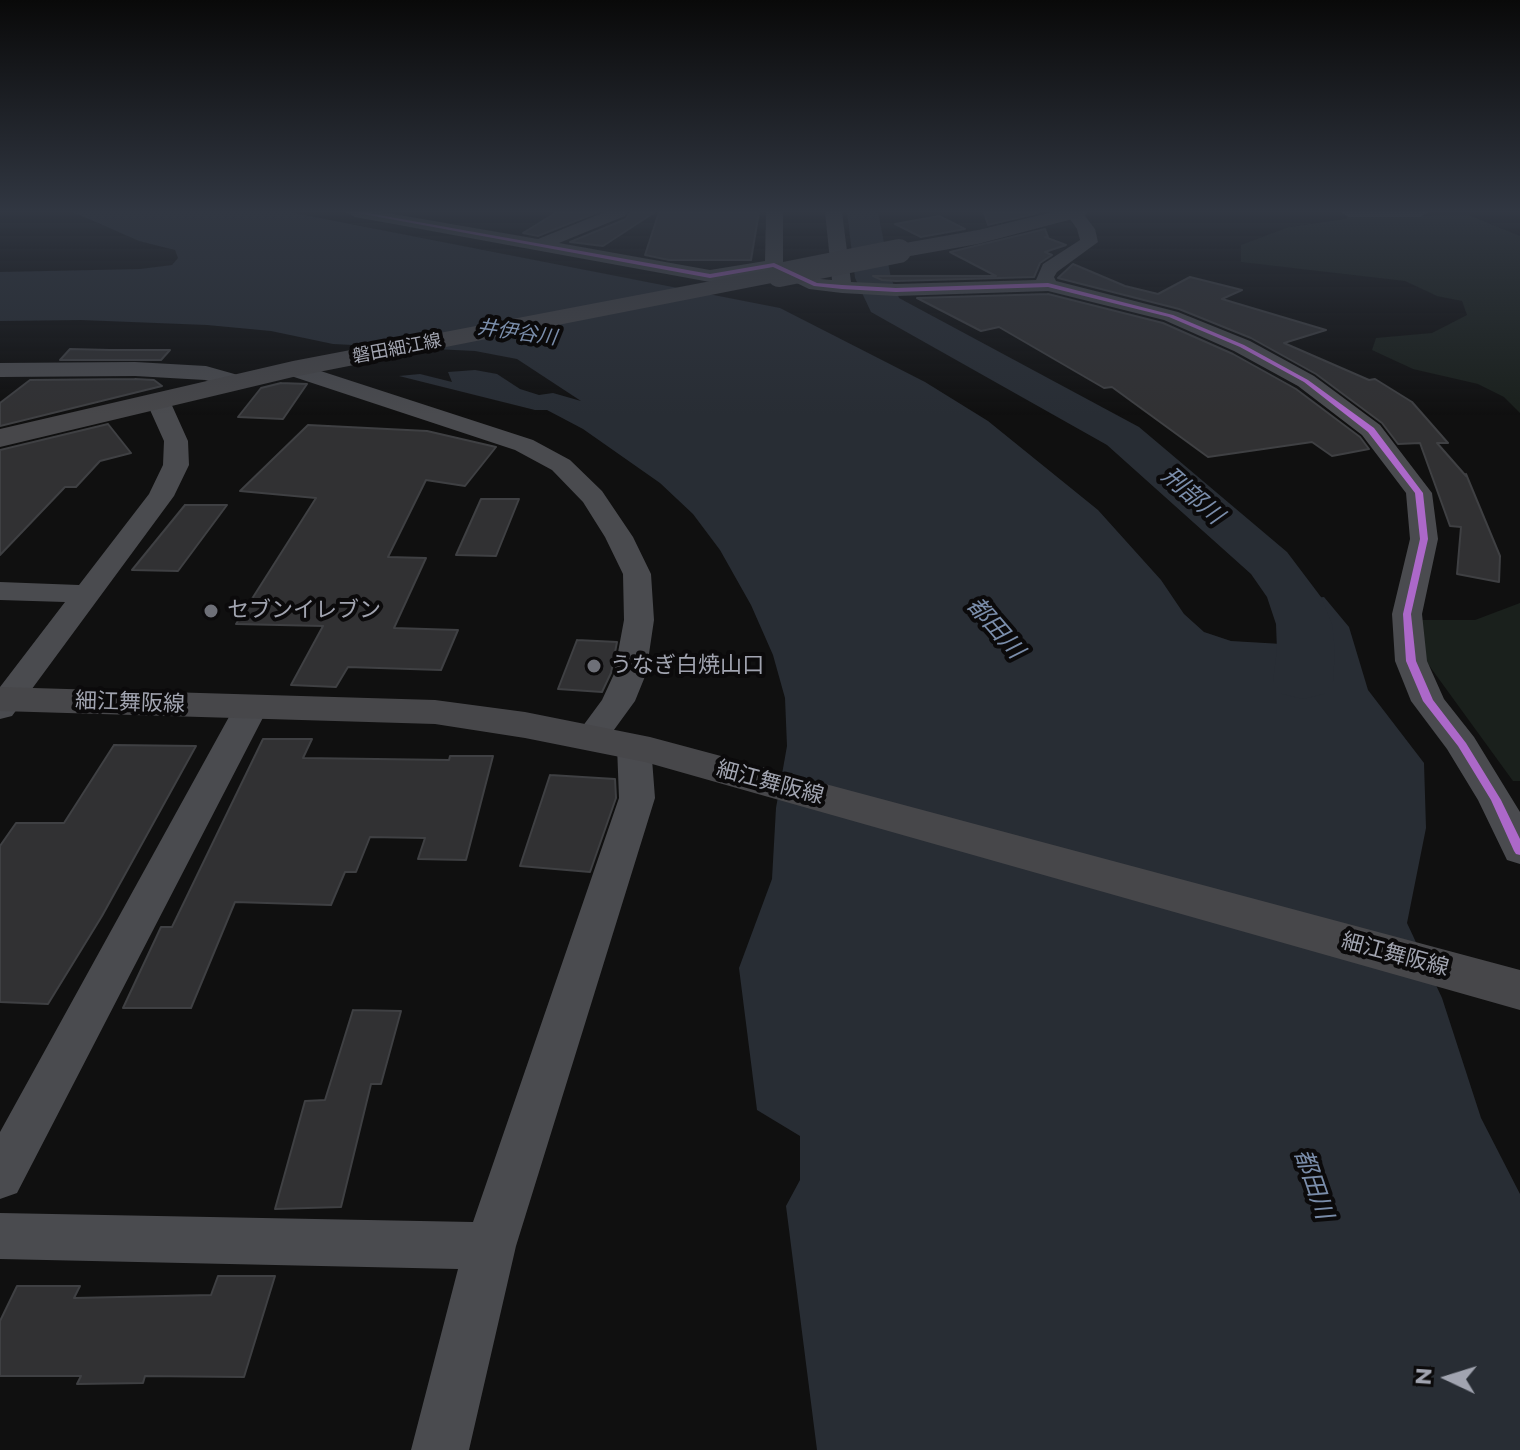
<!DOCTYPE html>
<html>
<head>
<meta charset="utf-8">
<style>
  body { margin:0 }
  #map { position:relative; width:1520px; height:1450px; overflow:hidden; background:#101010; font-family:Montserrat,sans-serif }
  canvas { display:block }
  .north { position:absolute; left:1408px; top:1338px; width:80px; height:80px; -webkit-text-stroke:6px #0b0a0b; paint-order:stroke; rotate:274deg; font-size:22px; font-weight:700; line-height:32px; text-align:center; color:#a1a4b0 }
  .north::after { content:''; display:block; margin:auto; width:28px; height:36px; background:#a1a4b0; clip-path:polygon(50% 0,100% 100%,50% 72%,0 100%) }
</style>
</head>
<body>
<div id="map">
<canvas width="1520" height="1450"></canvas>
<div class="north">N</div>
</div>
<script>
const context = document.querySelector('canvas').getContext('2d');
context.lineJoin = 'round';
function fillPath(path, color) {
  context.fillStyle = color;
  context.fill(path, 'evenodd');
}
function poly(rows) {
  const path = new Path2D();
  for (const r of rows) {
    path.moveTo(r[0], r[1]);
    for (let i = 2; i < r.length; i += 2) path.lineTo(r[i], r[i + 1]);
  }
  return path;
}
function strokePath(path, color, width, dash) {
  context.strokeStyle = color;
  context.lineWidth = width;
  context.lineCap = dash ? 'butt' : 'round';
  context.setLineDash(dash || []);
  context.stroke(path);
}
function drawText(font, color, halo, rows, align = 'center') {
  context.font = font + ' Montserrat,"Noto Sans JP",sans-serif';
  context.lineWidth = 8;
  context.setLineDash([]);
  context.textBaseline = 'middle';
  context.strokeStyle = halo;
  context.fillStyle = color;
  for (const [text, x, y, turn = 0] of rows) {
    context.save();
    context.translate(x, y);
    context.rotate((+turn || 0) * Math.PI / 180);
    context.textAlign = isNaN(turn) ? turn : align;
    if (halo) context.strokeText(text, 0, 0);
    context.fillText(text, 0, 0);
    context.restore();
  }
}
fillPath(poly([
  [1350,213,1412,216,1466,214,1520,236,1520,413,1504,397,1478,384,1413,369,1372,350,1376,338,1432,333,1467,315,1462,301,1437,296,1405,281,1241,262,1241,245,1289,227,1346,219],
  [1520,603,1520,781,1513,781,1396,620,1475,620]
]), '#1a201c');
fillPath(poly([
  [73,212,289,212,780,308,925,382,988,421,1098,510,1161,580,1184,614,1204,632,1231,641,1282,644,1293,634,1274,601,1324,597,1349,627,1368,690,1424,763,1426,828,1407,923,1442,998,1481,1118,1520,1194,1520,1450,817,1450,786,1206,800,1180,800,1136,757,1110,739,968,772,879,776,808,787,746,785,698,773,655,751,605,720,550,693,514,660,483,583,429,547,410,535,410,399,376,420,374,452,382,448,372,475,370,497,374,520,389,539,395,553,393,581,401,517,359,475,351,333,344,271,331,207,325,81,320,0,321,0,272,140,269,172,265,178,258,175,250,139,241]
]), '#282d34');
fillPath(poly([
  [847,212,878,212,891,278,899,298,1139,427,1287,552,1321,597,1332,624,1335,650,1333,681,1324,694,1303,699,1282,694,1273,681,1277,650,1276,624,1267,597,1251,574,1107,445,871,312,855,278,847,212]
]), '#282d34');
const building = poly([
  [557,212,598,212,538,236,523,233,557,212],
  [630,212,655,212,603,246,570,242,626,219,630,212],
  [659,212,759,212,751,260,669,260,645,255,659,212],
  [984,212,1038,212,1038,213,988,225,984,212],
  [939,216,965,229,921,237,895,224,939,216],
  [1045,229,1048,237,1045,237,1066,245,1045,252,1052,255,1040,263,1034,277,896,281,882,280,873,276,996,276,950,252,1045,229],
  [1073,264,1125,286,1158,294,1190,277,1242,290,1222,299,1326,330,1284,343,1369,380,1375,379,1412,402,1448,443,1437,443,1466,476,1466,474,1500,556,1499,582,1457,574,1461,527,1450,526,1420,443,1398,444,1382,423,1316,374,1251,338,1179,309,1058,278,1073,264],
  [1048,294,1163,323,1233,354,1296,389,1360,437,1369,449,1332,456,1312,442,1208,457,1112,387,1104,388,999,327,981,331,917,298,1048,294],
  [70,349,109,350,170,350,161,360,60,360,70,349],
  [135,379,154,380,162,386,0,426,0,403,30,380,135,379],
  [281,383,307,384,283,419,238,417,261,388,281,383],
  [108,424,131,453,100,461,76,487,65,487,0,555,0,450,108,424],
  [308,425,427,431,496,447,465,486,426,480,388,557,426,558,394,628,458,630,441,670,348,667,336,687,291,685,323,626,236,624,316,498,240,491,308,425],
  [481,499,519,499,496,556,456,555,481,499],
  [185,505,227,505,178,571,132,570,185,505],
  [577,640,617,642,611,673,602,692,558,689,577,640],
  [263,739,312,739,303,758,449,760,450,756,493,756,466,860,418,859,425,838,370,837,356,872,345,872,331,905,235,902,191,1008,123,1008,161,927,172,927,263,739],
  [114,745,196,746,102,916,48,1004,0,1002,0,846,16,823,64,823,114,745],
  [550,775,615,779,616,798,590,872,520,866,550,775],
  [353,1010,401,1011,381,1084,371,1084,341,1207,275,1209,305,1101,325,1100,353,1010],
  [218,1276,275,1276,244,1377,145,1376,143,1383,77,1384,81,1376,0,1376,0,1321,17,1286,80,1286,74,1298,211,1295,218,1276]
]);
fillPath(building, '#313133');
strokePath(building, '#3f4043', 2);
fillPath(poly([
  [346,212,382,212,538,239,605,212,627,212,625,216,559,243,710,270,765,261,766,212,783,212,783,262,820,279,832,280,825,212,842,212,851,282,896,284,1036,280,1043,264,1080,240,1077,229,1065,212,1082,212,1095,229,1098,242,1057,272,1054,277,1056,281,1178,312,1250,341,1314,376,1380,425,1432,493,1438,539,1422,614,1427,661,1444,699,1474,737,1520,812,1520,864,1507,860,1478,800,1447,749,1411,701,1395,661,1392,614,1410,539,1406,493,1362,435,1298,386,1234,351,1164,320,1048,291,896,296,842,293,809,289,772,271,710,282,355,217,346,212],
  [1340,212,1429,212,1420,217,1349,217,1340,212],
  [135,362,206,366,245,377,248,382,245,387,237,389,205,380,135,376,0,377,0,363,135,362],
  [293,362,533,440,570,460,602,491,633,537,651,574,654,620,646,674,635,701,603,745,591,748,579,745,574,738,602,700,614,674,624,620,623,574,605,537,583,502,552,470,515,450,285,374,282,369,293,362],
  [158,394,166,396,170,401,188,441,189,465,174,496,12,716,0,719,0,687,65,602,0,600,0,582,79,585,149,494,163,465,164,441,146,401,150,396,158,394],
  [252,696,264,699,269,706,17,1193,0,1199,0,1132,235,706,240,699,252,696],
  [634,735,646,738,651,746,655,798,516,1246,469,1450,411,1450,458,1269,0,1259,0,1213,473,1222,619,798,617,746,622,738,634,735]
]), '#4a4b4f');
fillPath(poly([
  [1053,212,1088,212,1084,216,978,244,899,258,891,256,888,251,891,246,899,244,978,230,1053,212],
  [779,268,787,270,791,275,787,280,293,377,0,447,0,429,293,361,779,268],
  [0,687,435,700,525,712,650,737,1520,970,1520,1010,645,762,525,738,435,724,0,711,0,687]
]), '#47474a');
strokePath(poly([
  [779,275,899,251]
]), '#47474a', 24);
fillPath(poly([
  [352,212,362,212,710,274,774,263,817,283,842,285,896,288,1048,283,1173,315,1244,345,1308,380,1374,428,1423,493,1428,539,1411,614,1416,661,1433,700,1466,743,1501,800,1520,839,1520,855,1516,854,1514,851,1491,800,1458,746,1423,701,1406,661,1403,614,1420,539,1415,493,1368,432,1304,382,1240,347,1169,317,1048,287,896,292,842,289,814,286,773,267,710,278,352,212]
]), '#ac68c9');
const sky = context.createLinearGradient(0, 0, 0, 415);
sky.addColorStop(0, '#090909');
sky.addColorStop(0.51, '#313742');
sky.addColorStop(1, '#31374200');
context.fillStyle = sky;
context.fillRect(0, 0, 1520, 415);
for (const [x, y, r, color] of [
  [211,611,8,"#6e7078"],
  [594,666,8,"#6e7078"]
]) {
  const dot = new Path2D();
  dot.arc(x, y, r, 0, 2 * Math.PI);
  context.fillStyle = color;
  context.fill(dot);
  strokePath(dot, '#0b0a0b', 3);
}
drawText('18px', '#a1a4b0', '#0b0a0b', [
  ["磐田細江線",397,349,-11]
]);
drawText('italic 20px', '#7a8daa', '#0b0a0b', [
  ["井伊谷川",517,333,8]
]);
drawText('22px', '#a1a4b0', '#0b0a0b', [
  ["セブンイレブン",227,611],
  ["うなぎ白焼山口",610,666]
], 'left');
drawText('22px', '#a1a4b0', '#0b0a0b', [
  ["細江舞阪線",130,703,2],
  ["細江舞阪線",770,783,15],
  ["細江舞阪線",1395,955,15]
]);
drawText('italic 24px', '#7a8daa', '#0b0a0b', [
  ["刑部川",1192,496,41],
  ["都田川",995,628,49],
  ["都田川",1313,1184,71]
]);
</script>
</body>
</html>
